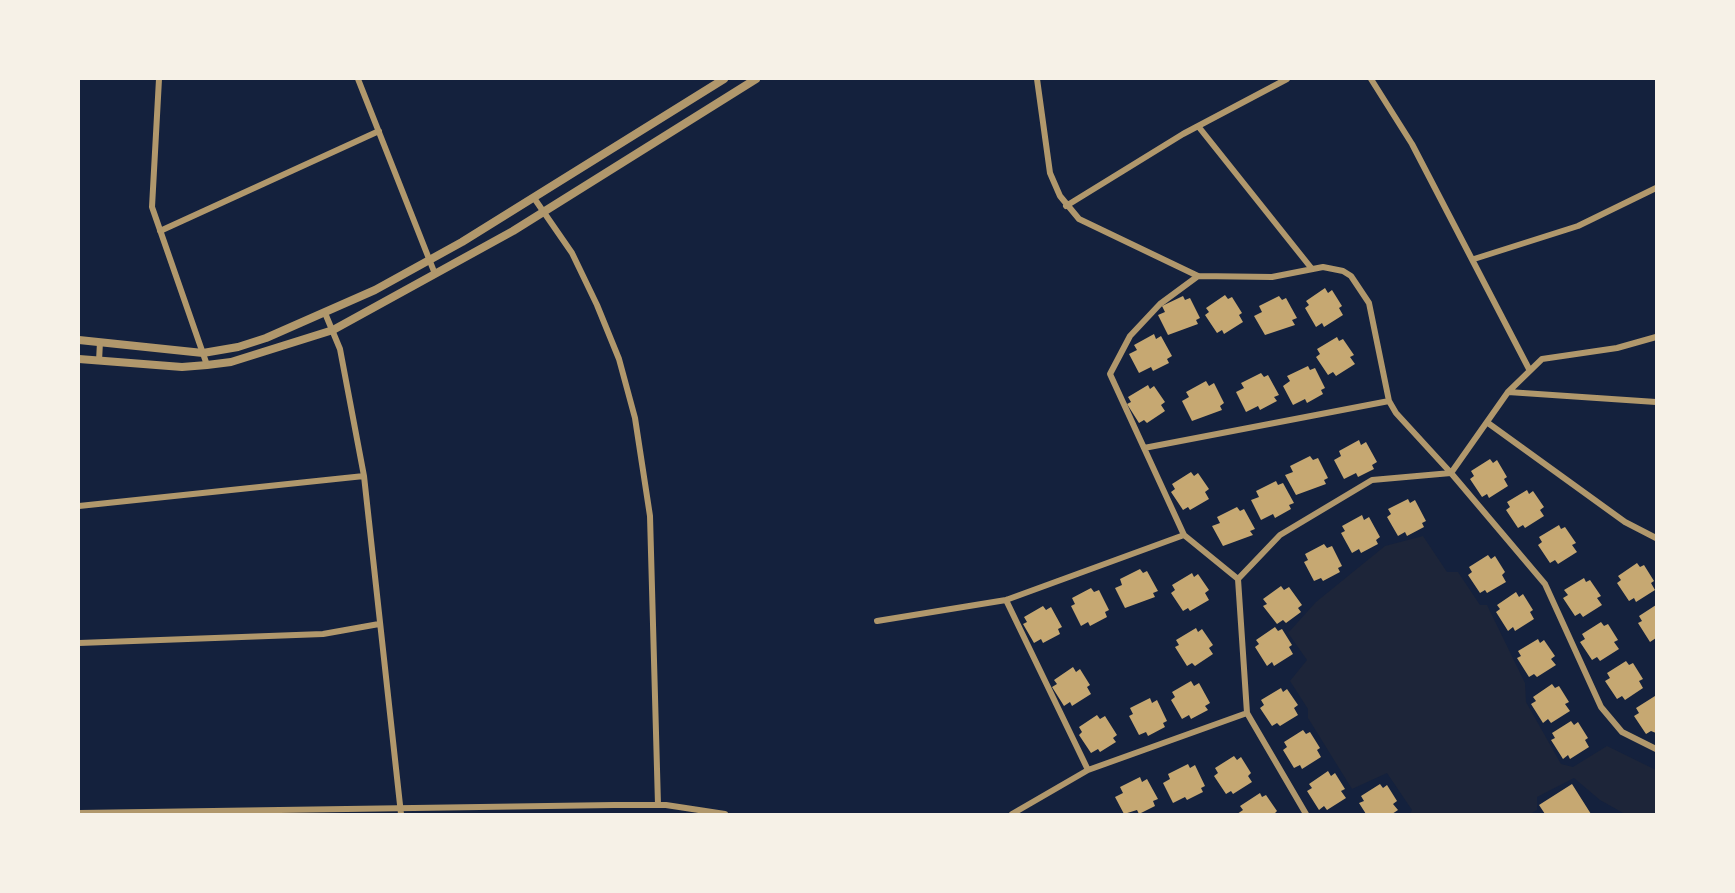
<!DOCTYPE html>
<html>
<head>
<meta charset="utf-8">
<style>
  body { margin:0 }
  #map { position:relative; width:1735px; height:893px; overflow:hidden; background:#14213d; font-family:Signika,sans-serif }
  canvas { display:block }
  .frame { position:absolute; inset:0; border:80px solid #f6f1e7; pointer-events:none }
</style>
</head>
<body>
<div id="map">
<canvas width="1735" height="893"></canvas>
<div class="frame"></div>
</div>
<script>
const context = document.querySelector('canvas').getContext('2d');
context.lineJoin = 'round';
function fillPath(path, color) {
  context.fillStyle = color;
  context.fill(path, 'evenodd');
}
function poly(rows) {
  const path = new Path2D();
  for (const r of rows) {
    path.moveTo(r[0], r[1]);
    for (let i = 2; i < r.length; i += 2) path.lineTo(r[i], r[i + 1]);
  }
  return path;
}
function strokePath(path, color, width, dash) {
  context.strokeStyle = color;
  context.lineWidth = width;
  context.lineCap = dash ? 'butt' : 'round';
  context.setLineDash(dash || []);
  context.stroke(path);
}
fillPath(poly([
  [1423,536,1447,572,1458,572,1480,605,1487,605,1525,683,1526,702,1561,764,1573,767,1607,746,1656,770,1656,814,1625,814,1600,800,1574,778,1537,797,1537,810,1530,814,1410,814,1412,810,1387,773,1352,789,1308,718,1308,709,1290,681,1307,660,1288,633,1316,602,1385,546]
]), '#1d2539');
fillPath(poly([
  [1325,288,1328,293,1332,290,1342,306,1339,308,1343,315,1324,327,1322,323,1316,327,1305,308,1309,305,1306,301],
  [1225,295,1228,299,1232,297,1242,313,1239,315,1243,322,1224,334,1222,330,1217,333,1205,315,1209,312,1206,308],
  [1183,296,1185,300,1190,298,1200,318,1196,320,1198,324,1168,335,1158,315,1165,312,1162,306],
  [1279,296,1282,300,1286,298,1297,318,1292,320,1295,325,1265,335,1254,316,1262,312,1259,306],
  [1154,334,1156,339,1161,336,1172,356,1167,359,1169,363,1153,371,1151,367,1139,373,1129,354,1137,350,1134,345],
  [1337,337,1339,341,1343,339,1354,355,1350,357,1355,364,1336,376,1333,372,1328,375,1316,357,1320,354,1317,349],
  [1308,366,1310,370,1315,368,1325,388,1321,390,1323,394,1307,403,1305,399,1293,405,1283,386,1290,381,1287,376],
  [1261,373,1264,377,1268,375,1279,395,1274,397,1277,401,1260,410,1258,406,1246,412,1236,392,1244,388,1241,383],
  [1206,381,1209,386,1214,383,1224,403,1220,406,1222,410,1192,421,1182,401,1189,397,1186,392],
  [1148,385,1150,389,1154,386,1165,402,1161,405,1165,411,1147,423,1144,420,1139,423,1127,404,1131,402,1128,397],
  [1359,440,1361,445,1366,442,1377,462,1372,465,1374,469,1358,477,1356,473,1344,479,1334,460,1341,456,1339,451],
  [1310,456,1313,460,1318,458,1328,478,1324,480,1326,484,1296,495,1285,475,1293,472,1290,466],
  [1490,459,1493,463,1497,460,1507,477,1504,479,1508,486,1489,498,1487,494,1482,497,1470,479,1474,476,1471,471],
  [1191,472,1194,476,1198,473,1209,489,1205,492,1209,499,1190,510,1188,507,1183,510,1171,492,1175,489,1172,484],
  [1276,481,1278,485,1283,483,1294,503,1289,505,1291,509,1275,518,1273,514,1261,520,1251,500,1259,497,1256,491],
  [1527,490,1529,494,1533,491,1544,507,1540,510,1544,516,1525,528,1523,525,1518,528,1506,510,1510,507,1507,502],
  [1408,499,1410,503,1415,500,1426,521,1422,523,1424,527,1407,536,1405,532,1398,536,1387,517,1391,514,1388,509],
  [1237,507,1240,511,1244,509,1255,529,1250,531,1253,535,1223,546,1212,526,1220,523,1217,517],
  [1362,515,1364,520,1369,517,1380,537,1376,540,1378,544,1361,553,1359,549,1352,553,1341,533,1345,531,1342,526],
  [1559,525,1561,529,1565,527,1576,543,1572,545,1577,552,1558,564,1555,560,1550,563,1538,545,1542,542,1539,537],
  [1324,544,1327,548,1332,546,1342,566,1338,568,1340,572,1323,581,1321,578,1314,581,1304,562,1308,560,1305,554],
  [1488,555,1491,559,1495,556,1505,572,1502,575,1506,582,1487,593,1485,590,1480,593,1468,575,1472,572,1469,567],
  [1637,563,1640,567,1644,565,1654,581,1651,583,1655,590,1636,602,1634,598,1629,601,1617,583,1621,580,1618,576],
  [1140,569,1143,573,1147,571,1158,591,1153,593,1155,597,1125,608,1115,588,1122,585,1120,579],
  [1192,573,1194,577,1198,574,1209,590,1205,593,1209,600,1190,611,1188,608,1183,611,1171,593,1175,590,1172,585],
  [1584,578,1586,582,1590,580,1601,596,1597,598,1602,605,1583,617,1580,613,1575,616,1563,598,1568,595,1564,590],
  [1281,586,1284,590,1289,587,1302,605,1298,608,1301,612,1286,623,1283,620,1277,624,1263,606,1267,604,1263,599],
  [1091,588,1094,592,1099,590,1109,610,1105,612,1107,617,1090,626,1088,622,1081,626,1071,606,1075,604,1072,598],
  [1516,592,1519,597,1523,594,1533,610,1530,612,1534,619,1515,631,1513,627,1508,631,1496,612,1500,609,1497,605],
  [1656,605,1656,638,1650,642,1638,623,1642,621,1639,616],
  [1043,606,1046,610,1051,607,1062,627,1058,629,1060,634,1043,643,1041,639,1034,643,1023,624,1027,622,1024,617],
  [1601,622,1604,626,1608,624,1618,640,1614,642,1619,649,1600,661,1597,657,1592,660,1580,642,1585,639,1582,634],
  [1275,627,1278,631,1282,629,1292,645,1289,647,1293,654,1274,666,1272,662,1267,666,1255,647,1259,644,1256,640],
  [1196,628,1198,632,1202,629,1213,645,1209,648,1213,654,1195,666,1192,663,1187,666,1175,647,1179,645,1176,640],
  [1538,639,1540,643,1544,640,1555,656,1551,659,1556,665,1537,677,1534,674,1529,677,1517,658,1521,656,1518,651],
  [1626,661,1629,665,1633,663,1643,679,1639,681,1643,688,1625,700,1622,696,1617,699,1605,681,1610,678,1607,673],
  [1073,667,1076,672,1080,669,1090,685,1087,687,1091,694,1072,706,1070,702,1064,706,1052,687,1057,684,1054,680],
  [1191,681,1194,686,1199,683,1210,703,1205,706,1208,710,1191,719,1189,715,1182,719,1171,700,1175,697,1172,692],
  [1552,684,1555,688,1559,686,1569,702,1565,704,1570,711,1551,723,1548,719,1543,723,1531,704,1536,701,1533,697],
  [1281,688,1283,692,1287,689,1298,705,1294,708,1298,715,1280,726,1277,723,1272,726,1260,708,1264,705,1261,700],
  [1655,696,1656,733,1651,731,1646,734,1634,716,1639,713,1636,708],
  [1150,698,1152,703,1157,700,1167,721,1163,723,1165,727,1148,736,1146,732,1139,735,1129,716,1133,714,1130,708],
  [1097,715,1100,719,1105,716,1117,735,1113,738,1116,742,1100,752,1098,749,1091,753,1079,735,1082,732,1079,727],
  [1571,721,1574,725,1578,722,1588,738,1585,740,1589,747,1570,759,1568,755,1563,759,1551,740,1555,738,1552,733],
  [1303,730,1306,734,1310,732,1320,748,1317,750,1321,757,1302,769,1300,765,1294,768,1283,750,1287,747,1284,742],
  [1234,756,1237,760,1241,757,1251,773,1248,776,1252,782,1233,794,1231,791,1226,794,1214,776,1218,773,1215,768],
  [1188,764,1190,768,1195,765,1205,786,1201,788,1203,792,1187,800,1185,797,1173,803,1163,783,1170,779,1168,774],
  [1328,771,1331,776,1335,773,1345,789,1341,791,1346,798,1327,810,1324,806,1319,810,1307,791,1312,788,1309,784],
  [1140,777,1142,782,1147,779,1158,799,1153,801,1155,806,1139,814,1137,810,1124,814,1115,797,1123,793,1120,787],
  [1380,784,1383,788,1387,785,1397,801,1393,804,1398,810,1392,814,1366,814,1359,803,1364,801,1361,796],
  [1572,784,1591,814,1545,814,1539,805],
  [1260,793,1262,797,1266,795,1277,811,1274,814,1237,814,1243,810,1240,806]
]), '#c6a872');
strokePath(poly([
  [159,79,152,207,207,365],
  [358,79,435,274],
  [1037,79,1050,173,1060,196,1079,219,1198,276,1272,277,1323,267,1343,271,1351,276,1369,303,1389,401,1396,413,1451,473,1508,392,1542,359,1617,348,1656,337],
  [1371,79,1412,144,1529,369],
  [1198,126,1312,269],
  [534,198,572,253,597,305,619,359,635,418,650,516,658,805],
  [1066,206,1183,134,1287,79],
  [160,231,379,131],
  [1474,259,1578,226,1656,188],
  [1198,276,1160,304,1130,336,1110,374,1184,535,1238,579],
  [325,313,340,349,364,476,401,814],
  [99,361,100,342],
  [1508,392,1656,402],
  [1488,423,1625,522,1656,538],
  [1144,448,1389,401],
  [79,506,364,476],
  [1006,600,1088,770],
  [877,621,1006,600,1184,535],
  [79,643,323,634,379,624],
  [79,813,614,805,666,805,725,814],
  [1012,814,1088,770,1247,713],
  [1306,814,1247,713,1238,579,1280,535,1372,480,1451,473,1545,584,1601,707,1622,732,1656,749]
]), '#b1986c', 6);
strokePath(poly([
  [79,340,203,353,238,347,266,338,375,290,462,242,724,79],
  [79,359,182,367,207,365,231,362,333,330,513,231,756,79]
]), '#b1986c', 8);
</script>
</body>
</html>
